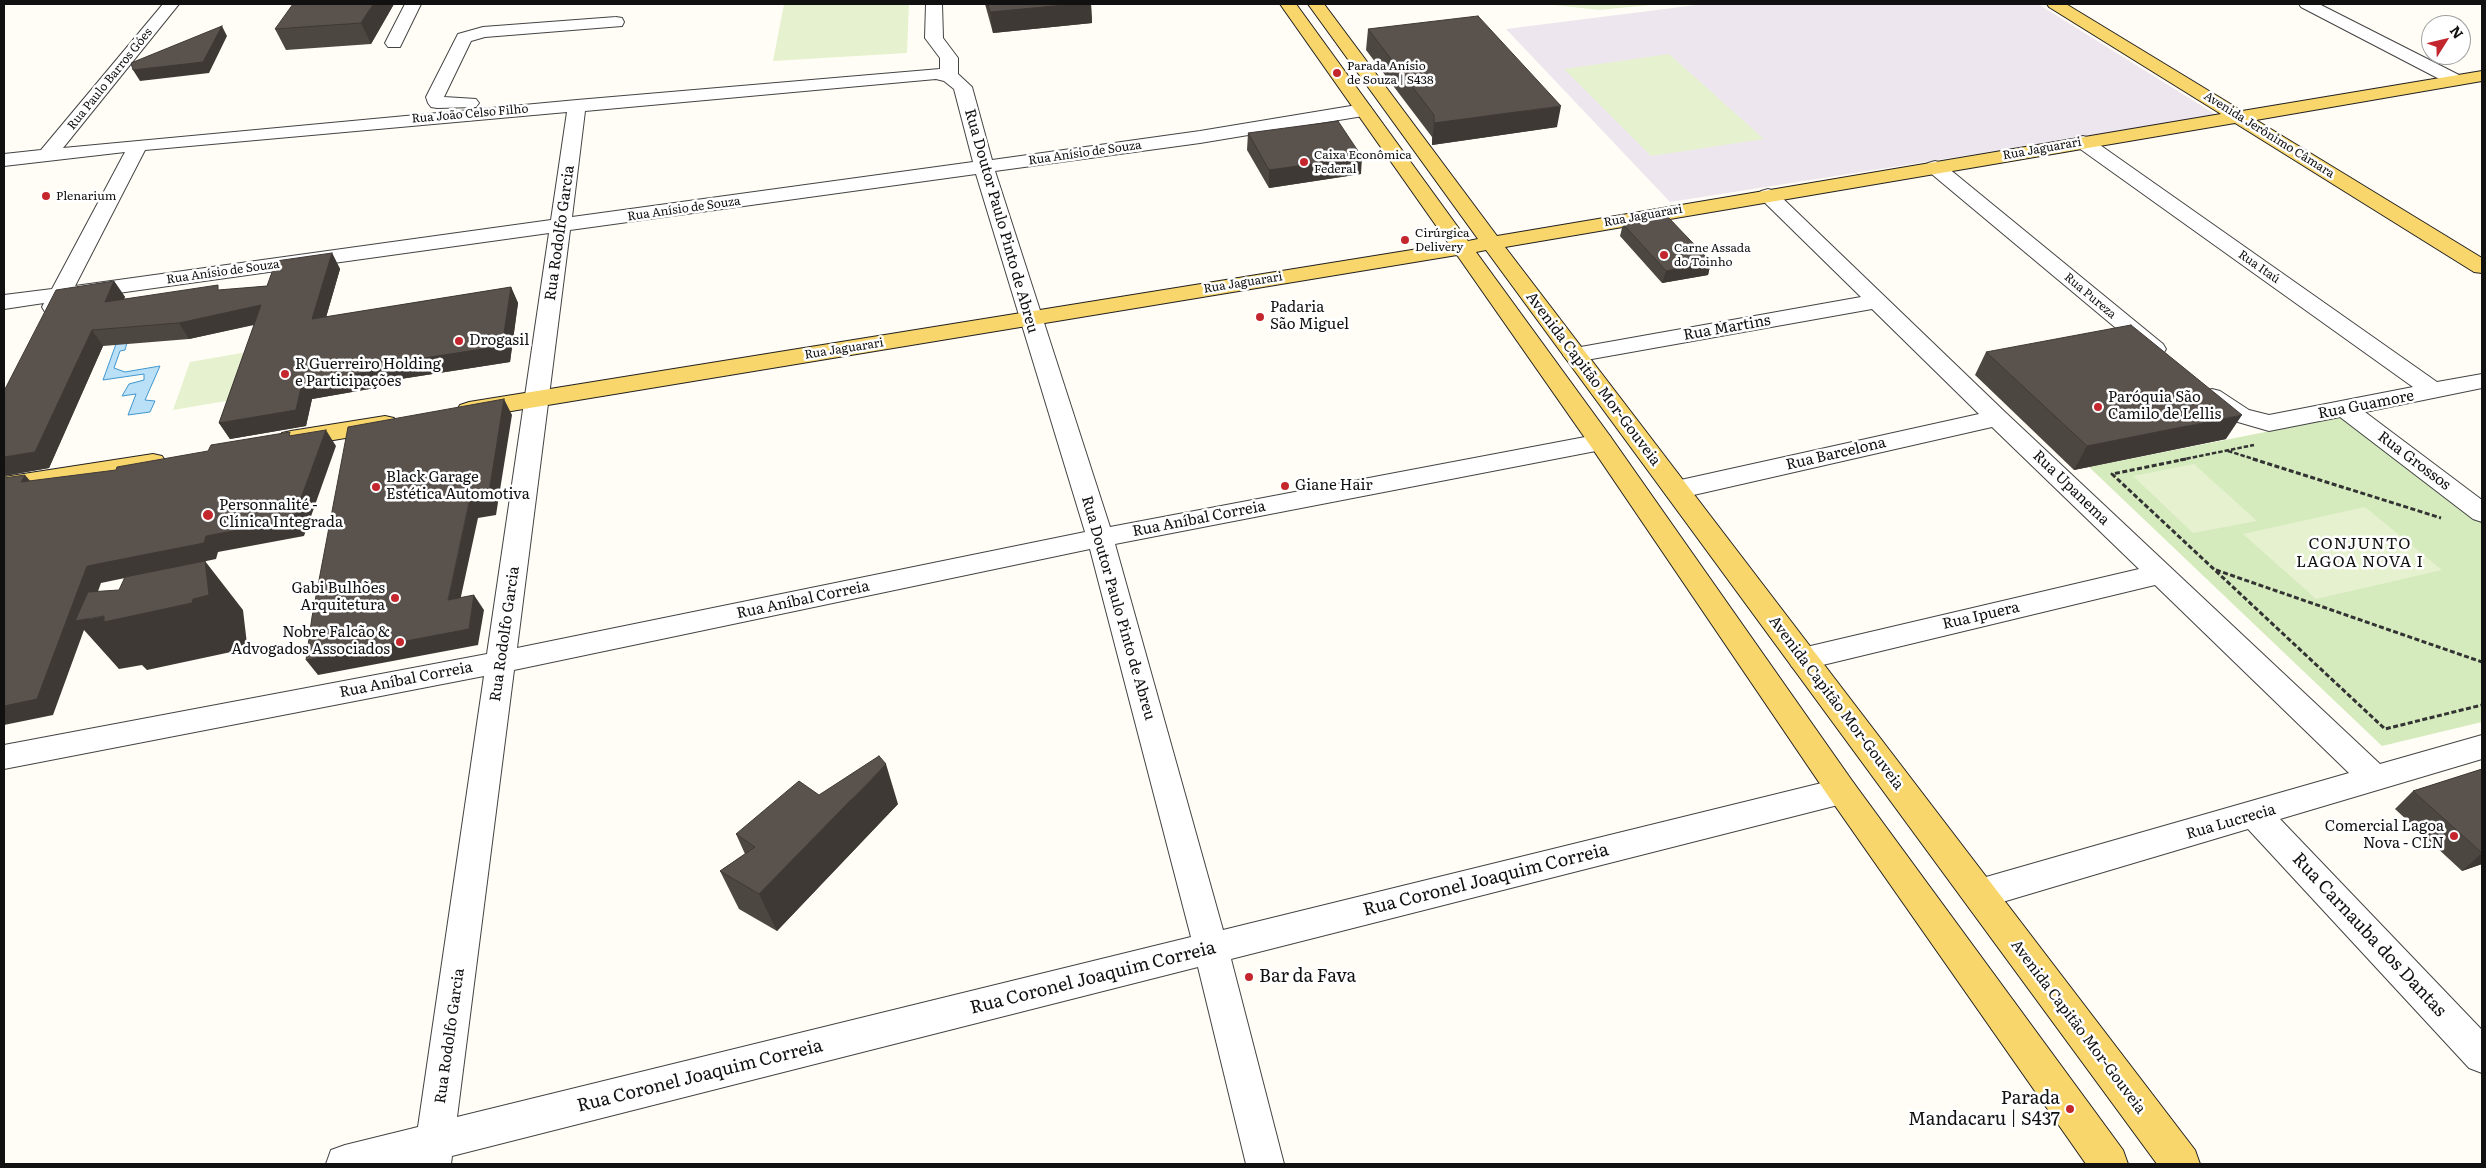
<!DOCTYPE html>
<html>
<head>
<meta charset="utf-8">
<style>
  body { margin:0 }
  #map { position:relative; width:2486px; height:1168px; overflow:hidden; background:#fffdf5; font-family:Literata,serif }
  canvas { display:block }
  .frame { position:absolute; inset:0; border:5px solid #111; pointer-events:none }
  .north { position:absolute; left:2421px; top:15px; width:50px; height:50px; box-sizing:border-box; background:#fff; border:1px solid #a0a0a0; border-radius:50%; rotate:54deg; font-size:14px; font-weight:700; line-height:20px; text-align:center; color:#111 }
  .north::after { content:''; display:block; margin:auto; width:18px; height:22px; background:#c4262e; clip-path:polygon(50% 0,100% 100%,50% 72%,0 100%) }
</style>
</head>
<body>
<div id="map">
<canvas width="2486" height="1168"></canvas>
<div class="frame"></div>
<div class="north">N</div>
</div>
<script>
const context = document.querySelector('canvas').getContext('2d');
context.lineJoin = 'round';
function fillPath(path, color) {
  context.fillStyle = color;
  context.fill(path, 'evenodd');
}
function poly(rows) {
  const path = new Path2D();
  for (const r of rows) {
    path.moveTo(r[0], r[1]);
    for (let i = 2; i < r.length; i += 2) path.lineTo(r[i], r[i + 1]);
  }
  return path;
}
function strokePath(path, color, width, dash) {
  context.strokeStyle = color;
  context.lineWidth = width;
  context.lineCap = dash ? 'butt' : 'round';
  context.setLineDash(dash || []);
  context.stroke(path);
}
function drawText(font, color, halo, rows, align = 'center') {
  context.font = font + ' Literata,serif';
  context.lineWidth = 5;
  context.setLineDash([]);
  context.textBaseline = 'middle';
  context.strokeStyle = halo;
  context.fillStyle = color;
  for (const [text, x, y, turn = 0] of rows) {
    context.save();
    context.translate(x, y);
    context.rotate((+turn || 0) * Math.PI / 180);
    context.textAlign = isNaN(turn) ? turn : align;
    if (halo) context.strokeText(text, 0, 0);
    context.fillText(text, 0, 0);
    context.restore();
  }
}
fillPath(poly([
  [1704,4,2038,4,2218,116,1670,202,1506,29]
]), '#eee6ef');
fillPath(poly([
  [2346,416,2482,522,2482,722,2382,746,2089,467]
]), '#d5ebbd');
fillPath(poly([
  [784,4,909,4,907,53,773,61],
  [1545,4,1660,4,1599,10],
  [1669,54,1764,139,1651,156,1564,69],
  [247,352,232,400,173,410,190,362],
  [2194,464,2257,521,2193,533,2133,476],
  [2365,507,2442,570,2316,599,2243,534]
]), '#e6f2cf');
const water = poly([
  [127,343,125,350,120,351,114,368,125,372,160,366,145,400,155,401,150,412,128,415,136,394,122,396,129,384,144,380,144,374,103,380,116,344,127,343]
]);
fillPath(water, '#b9e0f7');
strokePath(water, '#3f96cf', 1);
const minor = poly([
  [163,4,179,4,63,148,577,100,940,69,940,58,925,38,926,4,942,4,943,38,958,58,958,74,972,87,992,160,1200,131,1363,104,1370,106,1372,110,1370,114,1363,116,1200,143,995,171,1110,527,1601,434,1610,436,1613,442,1610,448,1601,450,1115,544,1223,930,1842,778,1853,782,1858,791,1853,800,1842,804,1231,959,1284,1164,1246,1164,1198,967,452,1156,451,1164,326,1164,331,1150,345,1145,418,1127,484,676,4,769,4,745,487,654,549,233,68,300,61,312,53,314,45,312,42,307,44,303,4,309,4,295,52,289,125,152,4,166,4,154,41,150,163,4],
  [936,79,944,81,954,89,973,162,572,217,585,111,936,79],
  [567,112,551,220,75,286,145,150,567,112],
  [976,174,1085,532,517,648,570,230,976,174],
  [1090,549,1191,937,457,1117,514,670,1090,549],
  [405,4,421,4,400,47,388,47,385,43,405,4],
  [2299,4,2319,4,2461,76,2464,80,2461,84,2455,85,2449,84,2301,7,2299,4],
  [616,17,622,18,624,22,622,26,485,37,471,41,444,97,476,99,479,103,476,107,437,108,431,107,428,103,426,97,458,34,483,27,616,17],
  [2083,136,2090,138,2437,382,2482,374,2482,388,2365,412,2482,500,2482,522,2473,519,2340,417,2269,431,2231,420,2204,401,2200,396,2204,391,2212,389,2220,391,2249,410,2269,415,2413,387,2076,146,2073,142,2076,138,2083,136],
  [1935,161,1942,163,2163,344,2166,349,2163,354,2155,356,2147,354,1928,171,1925,167,1928,163,1935,161],
  [1768,189,1775,191,2006,413,2380,764,2482,735,2482,759,2280,819,2482,1030,2482,1073,2469,1068,2248,829,1979,909,1967,904,1962,894,1967,884,1979,879,2349,773,2155,585,1802,670,1792,667,1788,659,1792,651,1802,648,2139,569,1992,427,1676,499,1667,496,1663,490,1667,484,1676,481,1979,414,1872,309,1575,362,1567,360,1563,355,1567,350,1575,348,1861,297,1761,199,1758,195,1761,191,1768,189]
]);
const major = poly([
  [1280,4,1296,4,1468,241,1478,239,1308,4,1324,4,1497,236,2221,114,2049,7,2047,4,2066,4,2242,111,2482,71,2482,81,2256,120,2482,258,2482,273,2474,272,2235,123,1505,247,2195,1150,2200,1164,2157,1164,1486,250,1476,252,1610,436,1853,782,2123,1150,2128,1164,2086,1164,1831,800,1592,448,1457,255,469,418,460,415,457,410,460,405,469,402,1449,244,1280,4],
  [385,416,394,418,397,424,394,430,291,447,282,445,279,439,282,433,291,431,385,416],
  [153,454,162,456,166,462,162,468,4,495,4,477,153,454]
]);
strokePath(minor, '#444', 2);
strokePath(major, '#222', 2);
strokePath(poly([
  [2228,451,2257,460],
  [2180,460,2254,445]
]), '#333', 2.5, [4.5, 2]);
strokePath(poly([
  [2186,459,2112,474,2385,729,2482,705],
  [2253,459,2441,518],
  [2216,570,2482,662]
]), '#333', 3, [5, 2.5]);
fillPath(minor, '#fff');
fillPath(major, '#f9d66b');
fillPath(poly([
  [394,4,371,44,286,50,275,29],
  [985,4,1091,4,1092,23,993,33],
  [1368,29,1557,127,1432,145,1432,137,1366,50],
  [1248,133,1361,174,1269,188,1247,150],
  [1623,224,1711,262,1708,275,1662,283,1620,236],
  [332,253,340,269,326,317,511,287,518,303,510,362,394,380,392,385,312,399,306,426,230,439,219,423,254,325,189,339,103,346,49,468,4,476,4,391,114,281,125,297,124,299,267,286],
  [1986,352,2226,439,2074,470,1975,375],
  [2482,769,2482,864,2462,871,2395,809,2413,791],
  [819,795,898,804,777,931,739,909,720,871,745,854,736,834]
]), '#4d4742');
fillPath(poly([
  [373,4,394,4,371,44,361,23],
  [1076,4,1091,4,1092,23,993,33,990,12],
  [222,26,227,36,209,73,140,81,133,70],
  [1561,106,1557,127,1432,145,1434,123],
  [1362,157,1361,174,1269,188,1269,170],
  [332,253,340,269,321,335,312,319],
  [1711,262,1708,275,1662,283,1666,271],
  [114,281,125,297,116,318,105,302],
  [511,287,518,303,510,362,394,380,392,385,312,399,306,426,230,439,219,423,302,383,385,364],
  [261,305,270,321,189,339,179,323],
  [92,330,103,346,49,468,4,476,4,457],
  [504,399,512,415,496,515,478,518,457,615,448,600,469,502],
  [2242,415,2226,439,2074,470,2087,446],
  [326,430,336,446,304,536,218,552,216,559,101,583,88,619,193,599,205,561,243,610,247,644,232,648,231,652,147,670,142,665,119,669,84,630,53,715,4,725,4,706,87,566,206,536],
  [25,475,39,491,21,482],
  [474,595,484,610,478,645,318,675,306,660],
  [886,764,898,804,777,931,759,894],
  [2482,853,2482,864,2462,871]
]), '#3f3936');
const building = poly([
  [293,4,373,4,361,23,275,29,293,4],
  [988,4,1076,4,990,12,988,4],
  [1478,16,1561,106,1434,123,1434,115,1368,29,1478,16],
  [222,26,203,62,133,70,131,63,222,26],
  [1338,121,1362,157,1269,170,1248,133,1338,121],
  [1667,216,1711,262,1666,271,1623,224,1667,216],
  [332,253,312,319,511,287,502,346,385,364,384,369,302,383,296,410,219,423,261,305,179,323,92,330,35,452,4,457,4,391,56,290,114,281,105,302,218,285,218,290,267,286,276,261,332,253],
  [2131,325,2242,415,2087,446,1986,352,2131,325],
  [504,399,488,499,469,502,448,600,474,595,469,629,306,660,312,617,348,427,504,399],
  [326,430,293,520,206,536,204,543,87,566,37,699,4,706,4,478,25,475,21,482,116,470,117,467,208,451,211,445,290,432,289,436,326,430],
  [205,561,209,595,193,599,192,603,104,622,104,616,75,621,88,592,119,590,125,577,205,561],
  [879,756,886,764,759,894,720,871,755,847,736,834,799,781,819,795,879,756],
  [2482,769,2482,853,2413,791,2482,769]
]);
fillPath(building, '#5a524d');
strokePath(building, '#3f3936', 1);
for (const [x, y, r, color] of [
  [1337,73,5,"#c4262e"],
  [1304,162,5,"#c4262e"],
  [46,196,5,"#c4262e"],
  [1405,240,5,"#c4262e"],
  [1664,255,5,"#c4262e"],
  [1260,317,5,"#c4262e"],
  [459,341,5,"#c4262e"],
  [285,374,5,"#c4262e"],
  [2098,407,5,"#c4262e"],
  [1285,486,5,"#c4262e"],
  [376,487,5,"#c4262e"],
  [208,515,6,"#c4262e"],
  [395,598,5,"#c4262e"],
  [400,642,5,"#c4262e"],
  [2454,836,5,"#c4262e"],
  [1249,977,5,"#c4262e"],
  [2070,1109,5,"#c4262e"]
]) {
  const dot = new Path2D();
  dot.arc(x, y, r, 0, 2 * Math.PI);
  context.fillStyle = color;
  context.fill(dot);
  strokePath(dot, '#fff', 2);
}
drawText('12px', '#111', '#fff', [
  ["Parada Anísio",1347,66],
  ["de Souza | S438",1347,80],
  ["Caixa Econômica",1314,155],
  ["Federal",1314,169],
  ["Plenarium",56,196],
  ["Cirúrgica",1415,233],
  ["Delivery",1415,247],
  ["Carne Assada",1674,248],
  ["do Toinho",1674,262]
], 'left');
drawText('12px', '#111', '#fff', [
  ["Rua Paulo Barros Góes",110,79,-51],
  ["Rua João Celso Filho",470,114,-5],
  ["Avenida Jerônimo Câmara",2269,135,32],
  ["Rua Jaguarari",2042,149,-10],
  ["Rua Anísio de Souza",1085,153,-8],
  ["Rua Anísio de Souza",684,209,-8],
  ["Rua Jaguarari",1643,216,-10],
  ["Rua Itaú",2259,267,35],
  ["Rua Anísio de Souza",223,272,-8],
  ["Rua Jaguarari",1243,283,-9],
  ["Rua Pureza",2090,296,40],
  ["Rua Jaguarari",844,349,-9]
]);
drawText('15px', '#111', '#fff', [
  ["Rua Doutor Paulo Pinto de Abreu",1001,221,74],
  ["Rua Rodolfo Garcia",560,233,-82],
  ["Rua Martins",1727,328,-10],
  ["Avenida Capitão Mor-Gouveia",1593,379,53],
  ["Rua Guamore",2366,405,-11],
  ["Rua Barcelona",1836,454,-13],
  ["Rua Grossos",2414,461,37],
  ["Rua Upanema",2071,488,44],
  ["Rua Aníbal Correia",1199,519,-11],
  ["Rua Aníbal Correia",803,600,-12],
  ["Rua Doutor Paulo Pinto de Abreu",1118,608,74],
  ["Rua Ipuera",1981,616,-13],
  ["Rua Rodolfo Garcia",505,634,-82],
  ["Rua Aníbal Correia",406,680,-11],
  ["Avenida Capitão Mor-Gouveia",1836,703,53],
  ["Rua Lucrecia",2231,822,-16],
  ["Avenida Capitão Mor-Gouveia",2078,1027,53],
  ["Rua Rodolfo Garcia",450,1036,-82]
]);
drawText('15px', '#111', '#fff', [
  ["Padaria",1270,308],
  ["São Miguel",1270,325],
  ["Drogasil",469,341],
  ["R Guerreiro Holding",295,365],
  ["e Participações",295,382],
  ["Paróquia São",2108,398],
  ["Camilo de Lellis",2108,415],
  ["Black Garage",386,478],
  ["Estética Automotiva",386,495],
  ["Giane Hair",1295,486],
  ["Personnalité -",219,506],
  ["Clínica Integrada",219,523],
  ["Gabi Bulhões",385,589,"right"],
  ["Arquitetura",385,606,"right"],
  ["Nobre Falcão &",390,633,"right"],
  ["Advogados Associados",390,650,"right"],
  ["Comercial Lagoa",2444,827,"right"],
  ["Nova - CLN",2444,844,"right"]
], 'left');
context.letterSpacing = '1px';
drawText('16px', '#111', '#fff', [
  ["CONJUNTO",2360,544],
  ["LAGOA NOVA I",2360,562]
]);
context.letterSpacing = '0px';
drawText('18px', '#111', '#fff', [
  ["Rua Coronel Joaquim Correia",1486,880,-14],
  ["Rua Carnauba dos Dantas",2369,935,47],
  ["Rua Coronel Joaquim Correia",1093,978,-14],
  ["Rua Coronel Joaquim Correia",700,1076,-14]
]);
drawText('18px', '#111', '#fff', [
  ["Bar da Fava",1259,977],
  ["Parada",2060,1099,"right"],
  ["Mandacaru | S437",2060,1120,"right"]
], 'left');
</script>
</body>
</html>
